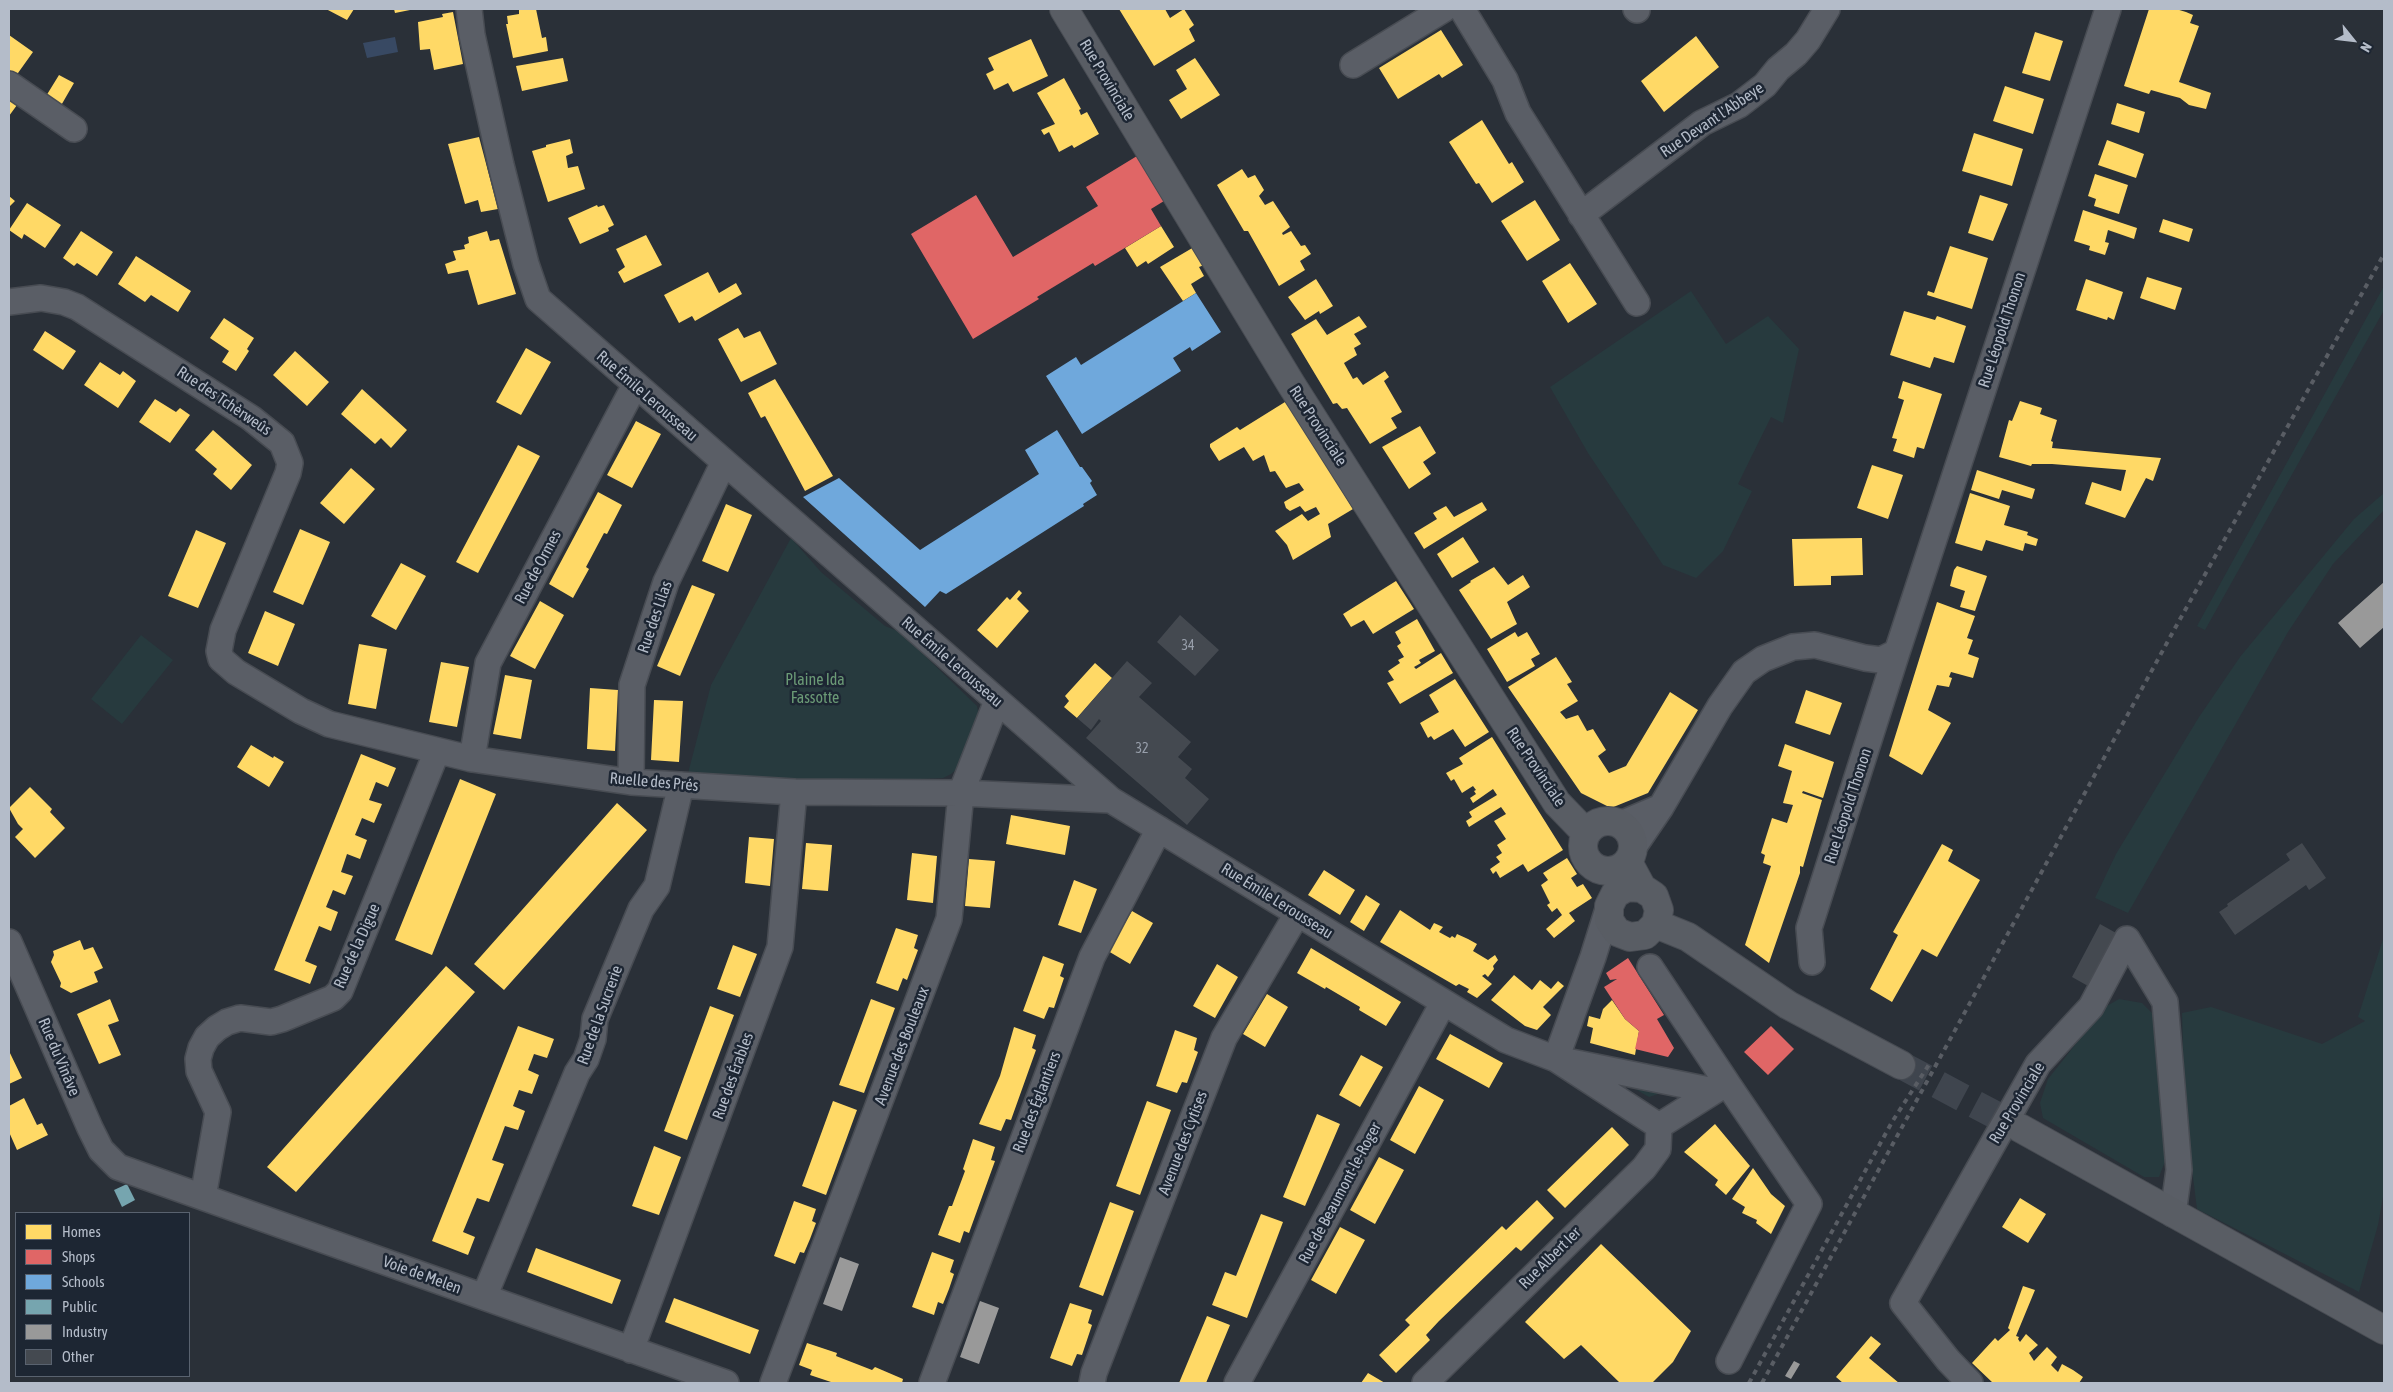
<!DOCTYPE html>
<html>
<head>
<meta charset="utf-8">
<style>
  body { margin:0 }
  #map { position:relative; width:2393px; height:1392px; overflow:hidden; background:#2a3038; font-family:"Asap Condensed",sans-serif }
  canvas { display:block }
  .frame { position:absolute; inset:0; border:10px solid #b4bcc9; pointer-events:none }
  .legend { position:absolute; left:15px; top:1212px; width:175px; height:165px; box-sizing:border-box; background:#1d2633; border:1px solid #59626f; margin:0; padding:6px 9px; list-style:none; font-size:15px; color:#b4bcc9 }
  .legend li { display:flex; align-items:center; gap:10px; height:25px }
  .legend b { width:25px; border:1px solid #59626f }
  .north { position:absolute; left:2328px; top:15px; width:50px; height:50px; -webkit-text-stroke:4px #1d2633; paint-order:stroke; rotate:119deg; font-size:14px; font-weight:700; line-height:20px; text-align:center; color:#b4bcc9 }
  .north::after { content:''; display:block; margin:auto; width:18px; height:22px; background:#b4bcc9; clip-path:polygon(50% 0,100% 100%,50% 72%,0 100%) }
</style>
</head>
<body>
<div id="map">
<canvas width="2393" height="1392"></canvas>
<div class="frame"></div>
<ul class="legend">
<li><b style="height:14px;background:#ffd966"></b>Homes</li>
<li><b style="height:14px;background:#e06666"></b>Shops</li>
<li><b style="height:14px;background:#6fa8dc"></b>Schools</li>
<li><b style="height:14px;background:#76a5af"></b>Public</li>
<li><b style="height:14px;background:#999"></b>Industry</li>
<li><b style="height:14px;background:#444950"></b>Other</li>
</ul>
<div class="north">N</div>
</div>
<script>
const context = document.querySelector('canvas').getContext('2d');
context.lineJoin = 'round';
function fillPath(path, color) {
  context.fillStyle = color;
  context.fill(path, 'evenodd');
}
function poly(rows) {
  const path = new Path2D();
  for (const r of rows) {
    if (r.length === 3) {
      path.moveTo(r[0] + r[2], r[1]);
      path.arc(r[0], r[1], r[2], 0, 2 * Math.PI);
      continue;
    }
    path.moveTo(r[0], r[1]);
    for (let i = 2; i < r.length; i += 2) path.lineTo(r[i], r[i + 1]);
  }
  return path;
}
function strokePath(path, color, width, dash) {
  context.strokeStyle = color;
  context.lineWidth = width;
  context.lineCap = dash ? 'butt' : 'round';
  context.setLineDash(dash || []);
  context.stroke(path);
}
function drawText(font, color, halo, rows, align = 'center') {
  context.font = font + ' "Asap Condensed",sans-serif';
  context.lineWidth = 5;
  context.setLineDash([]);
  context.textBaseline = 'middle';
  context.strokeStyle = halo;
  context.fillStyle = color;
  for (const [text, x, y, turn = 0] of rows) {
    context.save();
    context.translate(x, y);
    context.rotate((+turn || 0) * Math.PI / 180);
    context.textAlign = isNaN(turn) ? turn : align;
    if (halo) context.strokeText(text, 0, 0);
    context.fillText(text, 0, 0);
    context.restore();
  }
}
fillPath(poly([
  [2384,286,2384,310,2205,630,2197,626],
  [1691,291,1726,344,1768,316,1799,349,1783,423,1771,417,1738,484,1752,491,1723,551,1696,578,1663,565,1588,453,1550,387],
  [2384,493,2384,510,2333,564,2288,632,2128,913,2095,898,2116,854,2199,717,2240,657,2354,519],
  [791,538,821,572,885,626,900,632,977,706,979,717,962,764,951,774,943,778,856,782,686,781,711,685],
  [141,635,173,660,122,724,91,699],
  [2384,936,2384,1191,2378,1225,2359,1292,2197,1209,2185,1114,2182,1013,2211,1007,2322,1044,2365,1021,2358,1017],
  [2119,999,2142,1003,2155,1016,2167,1156,2159,1177,2144,1177,2043,1118,2040,1103,2048,1079,2105,1007],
  [1611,1075,1673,1089,1649,1097]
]), '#273a3e');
fillPath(poly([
  [395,37,398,52,367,58,363,43]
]), '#384963');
fillPath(poly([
  [326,9,354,9,347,20],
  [394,9,410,9,410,10,395,13],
  [527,9,536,9,542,38,546,37,548,51,513,58,506,24,508,24,507,16,519,14,519,10],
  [1119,9,1165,9,1170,18,1184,9,1194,25,1189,29,1195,41,1154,66],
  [2149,9,2176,9,2186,12,2193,15,2190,23,2199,26,2179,82,2211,93,2206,109,2189,105,2180,98,2165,94,2151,90,2149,94,2124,86],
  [453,12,463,64,434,70,430,49,420,50,418,22,443,17,442,14],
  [1441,30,1463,65,1442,78,1439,74,1398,99,1379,68],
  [2035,32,2063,41,2050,81,2022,73],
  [9,35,33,52,13,80,9,77],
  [1696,36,1719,67,1664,112,1641,81],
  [1031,39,1048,76,1013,92,1008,83,994,90,986,74,994,70,988,58],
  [563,58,568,81,522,91,516,66],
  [1195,58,1220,95,1181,119,1169,100,1187,89,1176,70],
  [59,75,74,83,59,109,43,101],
  [1064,78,1081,109,1079,110,1081,115,1087,112,1099,134,1074,148,1072,145,1059,152,1049,132,1044,135,1041,130,1055,124,1037,93],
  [2005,86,2044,99,2033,134,1993,121],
  [9,99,17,105,9,116],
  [2117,103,2145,112,2139,133,2111,124],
  [1482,120,1509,164,1512,162,1524,182,1492,203,1479,183,1476,184,1449,142],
  [1974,133,2023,149,2012,186,1962,171],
  [479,137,498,209,481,212,478,200,465,204,448,144],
  [570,139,573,153,566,156,568,168,578,166,585,189,548,202,532,151,546,147,546,145],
  [2107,140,2144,154,2136,178,2098,165],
  [1242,169,1248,178,1255,175,1264,190,1259,196,1265,205,1273,201,1290,227,1282,233,1283,235,1291,231,1301,246,1305,245,1311,254,1300,261,1305,270,1279,286,1248,231,1244,231,1217,185],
  [2095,174,2128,185,2119,214,2094,206,2096,199,2088,196],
  [1980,195,2008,204,1993,241,1968,233],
  [9,196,15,201,9,207],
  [1535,200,1560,240,1527,261,1501,221],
  [27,203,61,225,45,248,24,234,22,239,9,230],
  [597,205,598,207,604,205,614,225,608,228,609,231,580,244,568,218],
  [2083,210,2137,228,2134,239,2108,230,2105,242,2109,243,2105,255,2089,250,2090,246,2074,241],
  [2163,219,2193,229,2189,242,2159,232],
  [1161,226,1174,247,1148,264,1146,261,1137,267,1125,248],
  [81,231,113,252,97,276,77,263,74,266,63,258],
  [487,231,490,241,499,239,516,294,478,305,468,270,448,274,445,264,456,260,453,251,465,249,464,245,469,243,468,237],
  [646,235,662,265,624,283,618,272,625,267,616,249],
  [1950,246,1988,258,1972,309,1927,295,1928,291,1934,293],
  [1194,247,1204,265,1199,267,1204,276,1191,284,1196,293,1183,301,1160,267],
  [136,256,191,291,178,312,151,295,145,302,118,284],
  [1570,263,1597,304,1568,323,1542,281],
  [708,272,719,293,736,283,742,294,695,321,692,316,679,323,664,295],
  [2147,277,2182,288,2175,310,2140,298],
  [1316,279,1333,306,1320,314,1319,311,1305,320,1288,297],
  [2086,279,2123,292,2114,320,2108,317,2107,320,2076,310],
  [1904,311,1935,320,1937,316,1966,326,1954,363,1934,357,1930,368,1890,355],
  [1359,316,1367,327,1354,334,1361,344,1354,348,1357,355,1344,363,1345,365,1353,379,1357,377,1363,385,1385,371,1389,377,1384,381,1402,412,1391,418,1397,428,1370,444,1347,408,1342,409,1337,403,1333,404,1291,334,1316,319,1327,335],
  [224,318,254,338,247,349,249,351,236,371,222,362,229,351,210,338],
  [738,328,744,338,760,331,777,364,741,382,718,339],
  [45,331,76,351,63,370,33,350],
  [526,348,551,362,521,415,496,402],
  [295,351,329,382,307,406,273,375],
  [100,362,120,375,123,371,136,381,118,408,84,385],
  [775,379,833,476,805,491,765,416,761,418,748,393],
  [1903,381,1942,394,1924,449,1917,447,1914,458,1893,451,1897,439,1892,438,1904,400,1898,398],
  [362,389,407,430,391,448,381,438,375,444,341,414],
  [155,399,176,412,180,408,190,415,170,443,139,422],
  [2020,401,2042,408,2040,414,2057,420,2051,441,2053,442,2052,448,2161,458,2153,481,2146,478,2125,518,2085,504,2092,482,2121,491,2126,470,2052,464,2032,464,2031,466,1999,457,2009,420,2012,421],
  [1285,402,1296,415,1353,509,1328,524,1331,537,1293,560,1287,545,1275,531,1302,514,1308,521,1320,514,1316,507,1305,512,1300,506,1290,511,1286,508,1284,502,1304,490,1299,483,1286,488,1275,471,1270,472,1264,455,1253,461,1244,447,1219,461,1210,447,1210,444,1237,427,1240,430],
  [636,421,661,434,632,488,607,475],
  [1420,426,1436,453,1423,462,1431,474,1409,489,1382,447],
  [213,430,252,465,231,490,213,474,217,469,195,450],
  [518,445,540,456,478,573,456,562],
  [1872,465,1903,475,1888,519,1857,508],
  [351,468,375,489,344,524,320,503],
  [1977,470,2035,489,2032,499,2002,490,1999,499,1971,490],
  [598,492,622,505,607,534,604,533,586,567,589,569,573,598,549,584],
  [1970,493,2010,506,2004,525,2028,532,2027,535,2038,539,2036,546,2025,543,2023,551,1986,540,1982,551,1955,543],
  [1482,502,1487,510,1424,549,1414,533,1437,519,1433,513,1446,506,1454,517],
  [726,504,752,515,728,572,702,561],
  [300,529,330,542,303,605,273,592],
  [196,530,226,543,198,608,168,596],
  [1463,537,1479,562,1452,578,1437,554],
  [1862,538,1863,575,1831,576,1831,585,1794,586,1792,539],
  [401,563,426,576,396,630,371,616],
  [1957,566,1987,576,1975,611,1960,607,1965,591,1950,586,1954,570],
  [1494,567,1508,585,1523,575,1530,587,1507,602,1517,624,1491,639,1459,590,1471,582,1470,581],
  [1396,581,1414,609,1373,634,1364,620,1351,627,1343,614],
  [692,585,715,594,680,676,657,666],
  [1019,590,1022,593,1017,599,1029,611,997,648,977,630,1007,597,1010,600],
  [540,601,564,615,535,669,510,656],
  [1937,602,1975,616,1967,638,1973,640,1968,654,1979,658,1973,678,1951,672,1949,677,1952,678,1949,687,1937,685,1928,710,1951,723,1922,775,1889,756],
  [265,611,295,624,278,666,248,653],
  [1417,619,1435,651,1419,660,1421,663,1414,667,1416,669,1441,653,1453,673,1400,704,1387,683,1394,680,1388,671,1400,663,1398,660,1404,657,1397,646,1401,643,1395,632],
  [1515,632,1518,637,1527,632,1540,654,1531,659,1535,666,1507,682,1487,649],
  [359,644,387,649,376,709,348,704],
  [1556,657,1572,682,1567,684,1578,701,1560,712,1566,719,1578,715,1587,731,1593,729,1606,750,1598,756,1609,773,1626,766,1670,692,1698,710,1648,793,1611,808,1581,793,1508,687],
  [441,662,469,667,457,727,429,722],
  [1095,663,1112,678,1077,718,1064,707,1069,701,1065,696],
  [505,675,532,680,521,739,493,734],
  [1455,679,1489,732,1465,747,1453,729,1434,740,1431,736,1428,738,1420,723,1439,712,1429,695],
  [590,688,618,690,615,751,587,749],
  [1806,690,1842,703,1830,735,1795,723],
  [654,700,683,701,679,762,651,760],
  [1492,737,1563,850,1528,872,1523,864,1500,878,1496,871,1493,874,1490,869,1500,862,1496,857,1502,853,1497,845,1506,839,1494,821,1506,814,1501,807,1469,827,1466,821,1472,817,1469,812,1497,795,1493,789,1473,803,1470,798,1476,794,1474,791,1476,790,1473,786,1462,793,1454,779,1451,781,1446,773,1463,764,1459,758],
  [1785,744,1834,762,1823,798,1803,791,1802,793,1822,800,1803,867,1800,866,1800,873,1769,963,1745,945,1771,866,1763,863,1765,855,1761,853,1772,818,1787,823,1793,805,1783,803,1792,771,1778,766],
  [251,745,273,758,274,756,284,762,269,787,237,767],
  [361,754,396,768,388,787,376,782,369,800,382,804,374,823,362,818,355,835,367,840,360,859,347,854,341,872,353,876,345,895,333,890,326,907,338,912,331,931,319,926,305,961,317,966,310,984,274,970],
  [460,779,496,794,432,955,395,940],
  [30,787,52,809,50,812,65,828,35,858,15,837,23,829,18,824,9,808],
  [617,803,647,830,504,990,474,964],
  [1011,815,1070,826,1065,855,1006,844],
  [749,837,774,839,770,886,745,883],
  [806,843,832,845,828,891,802,889],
  [1942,844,1953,850,1948,861,1980,880,1937,957,1922,949,1892,1002,1870,989,1898,935,1893,932],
  [912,853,937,856,933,903,907,900],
  [1567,858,1577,874,1571,878,1577,887,1583,884,1592,898,1569,913,1575,921,1554,938,1546,929,1562,915,1557,908,1552,912,1547,905,1550,903,1541,885,1548,880,1543,873],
  [969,859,995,861,990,908,965,906],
  [1324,870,1355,890,1340,915,1308,895],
  [1074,880,1097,889,1081,933,1058,925],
  [1366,895,1380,904,1364,931,1350,922],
  [1400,910,1430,930,1434,923,1443,927,1439,932,1450,938,1452,936,1455,938,1457,934,1468,939,1477,944,1473,951,1488,960,1495,955,1498,960,1493,966,1494,969,1488,977,1485,974,1482,976,1492,984,1477,998,1467,992,1469,989,1459,984,1456,986,1380,942],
  [1132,911,1153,923,1130,964,1108,951],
  [896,928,918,935,914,948,918,950,907,980,903,978,898,991,876,983],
  [80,940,84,950,93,947,103,968,94,972,98,982,71,993,60,987,61,983,51,962,54,955,53,951],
  [733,945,757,954,740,997,717,989],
  [1311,948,1401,1002,1386,1026,1359,1010,1360,1007,1326,987,1325,989,1297,973],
  [1043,956,1064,964,1060,976,1064,978,1054,1008,1049,1007,1044,1019,1023,1011],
  [1217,964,1238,977,1215,1018,1193,1006],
  [446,966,475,992,296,1192,267,1167],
  [1514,975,1532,990,1540,980,1551,989,1558,981,1564,986,1543,1007,1551,1015,1537,1030,1525,1026,1491,1000],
  [1267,994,1288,1007,1265,1047,1243,1034],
  [110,999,119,1021,108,1025,121,1055,99,1064,77,1014],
  [871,999,895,1008,864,1093,839,1085],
  [1612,1000,1625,1019,1639,1031,1635,1055,1590,1043,1593,1028,1587,1026,1589,1016,1600,1019,1603,1009],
  [710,1006,734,1015,687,1140,664,1131],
  [518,1026,554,1039,547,1058,534,1054,528,1070,539,1075,532,1094,519,1090,513,1106,525,1111,518,1130,505,1126,499,1142,492,1160,504,1164,489,1202,477,1198,463,1232,475,1237,468,1255,432,1241],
  [1014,1027,1036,1035,1032,1048,1036,1050,1011,1120,1006,1119,1001,1131,979,1124,1000,1076],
  [1175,1030,1197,1038,1194,1050,1198,1052,1187,1083,1182,1082,1177,1093,1156,1086],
  [1450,1034,1503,1063,1489,1088,1436,1059],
  [9,1051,22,1078,9,1084],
  [1361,1055,1383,1067,1360,1107,1339,1095],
  [1419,1086,1444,1100,1415,1154,1390,1140],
  [24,1098,37,1125,42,1123,48,1135,17,1150,9,1132,9,1106],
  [833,1101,857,1110,826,1195,802,1186],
  [1147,1101,1171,1110,1140,1195,1116,1186],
  [1317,1114,1340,1124,1305,1206,1283,1197],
  [1715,1124,1750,1166,1726,1195,1715,1185,1718,1180,1684,1152],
  [1612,1127,1629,1145,1565,1208,1547,1190],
  [973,1139,995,1147,991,1160,995,1161,969,1233,964,1231,960,1243,938,1235,949,1206,952,1206,965,1171,963,1169],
  [654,1146,681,1157,659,1215,632,1206],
  [1379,1157,1404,1170,1375,1224,1350,1210],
  [1753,1168,1771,1194,1785,1206,1771,1234,1756,1223,1757,1220,1742,1213,1745,1207,1732,1199],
  [2020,1198,2046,1214,2028,1243,2002,1227],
  [1537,1200,1554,1218,1521,1251,1516,1247,1439,1321,1426,1335,1430,1340,1396,1373,1379,1355,1410,1325,1405,1320,1502,1226,1506,1230],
  [794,1201,816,1209,812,1221,816,1223,810,1239,804,1253,800,1252,795,1264,774,1256],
  [1110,1202,1134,1211,1103,1296,1079,1287],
  [1261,1214,1283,1222,1247,1318,1212,1305,1225,1272,1236,1276],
  [1340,1227,1365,1240,1336,1294,1311,1280],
  [1601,1244,1691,1331,1673,1362,1652,1383,1620,1383,1581,1345,1564,1359,1525,1322],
  [536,1248,621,1280,612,1304,527,1272],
  [932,1252,954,1260,950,1272,954,1274,949,1289,943,1304,938,1302,934,1315,912,1307],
  [2023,1286,2035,1290,2016,1336,2019,1337,2018,1339,2020,1342,2026,1334,2038,1345,2029,1353,2034,1361,2047,1347,2057,1357,2051,1365,2058,1372,2062,1364,2073,1370,2083,1377,2079,1383,1993,1383,1972,1363,1995,1338,1998,1341,2010,1330,2008,1328],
  [674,1298,759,1330,750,1354,665,1322],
  [1070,1303,1092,1310,1088,1323,1092,1325,1082,1355,1077,1354,1072,1366,1050,1358],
  [1207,1316,1230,1325,1213,1366,1206,1383,1179,1383],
  [1871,1336,1881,1344,1869,1358,1899,1383,1843,1383,1836,1377],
  [807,1343,837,1353,836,1356,872,1370,875,1367,903,1379,902,1383,834,1383,810,1375,812,1370,799,1365],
  [1368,1373,1385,1383,1361,1383]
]), '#ffd966');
fillPath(poly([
  [1137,156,1164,201,1151,209,1161,226,1095,266,1093,263,1037,297,1039,299,973,339,911,234,976,195,1013,257,1098,206,1086,187],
  [1628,958,1664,1015,1657,1019,1674,1048,1668,1057,1635,1049,1639,1031,1625,1019,1604,987,1617,979,1610,980,1606,973],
  [1771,1026,1794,1049,1768,1075,1744,1052]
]), '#e06666');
fillPath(poly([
  [1196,293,1221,332,1192,351,1190,347,1173,358,1181,371,1082,434,1046,376,1076,357,1081,365],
  [1057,430,1080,467,1082,467,1092,481,1090,483,1097,495,1083,504,1084,506,946,594,940,591,925,607,803,497,839,478,920,550,1039,474,1025,450]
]), '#6fa8dc');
fillPath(poly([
  [127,1184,135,1200,122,1207,114,1190]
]), '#76a5af');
fillPath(poly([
  [2384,582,2384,627,2360,648,2338,623],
  [840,1257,859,1264,842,1311,823,1304],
  [980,1301,999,1308,979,1364,960,1357],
  [1794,1361,1800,1364,1791,1379,1785,1376]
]), '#999');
fillPath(poly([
  [1180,615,1219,650,1195,676,1157,642],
  [1127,661,1152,683,1139,697,1191,742,1178,757,1192,769,1185,778,1209,799,1187,825,1086,738,1101,721,1099,719,1091,730,1077,718],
  [2302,843,2326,878,2309,890,2306,885,2235,935,2219,912,2228,906,2227,904,2290,860,2286,854],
  [2100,924,2116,933,2088,986,2072,977]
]), '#444950');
strokePath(poly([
  [1901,1065,2020,1128]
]), '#3f454e', 28, [28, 14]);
const minor = poly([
  [469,9,472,35,501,165,526,264,538,299,1111,800,1506,1040,1556,1059,1659,1126],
  [1462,9,1505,80,1518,113,1637,303],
  [1636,9,1637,10],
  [1353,65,1444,9],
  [9,84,74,129],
  [1581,215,1702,123,1739,105,1765,85,1778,69,1796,54,1808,40,1827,9],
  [9,302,41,298,64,302,77,307,251,418,282,443,290,463,288,473,223,630,219,651,221,659,236,672,301,711,329,724,472,759,631,782,794,792,961,793,1111,800],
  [472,759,488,663,635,385],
  [631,782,632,685,666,582,724,462],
  [1621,824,1661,807],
  [1633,848,1661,807,1720,706,1744,672,1763,659,1793,647,1815,645,1865,658,1881,660,1897,652],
  [9,942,90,1128,101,1150,118,1167,726,1383],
  [1812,962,1809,928,1897,652,2108,9],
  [1650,967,1727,1083],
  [1556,1059,1593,957,1609,906],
  [1571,1062,1714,1091],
  [1659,1126,1727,1083,1809,1204,1729,1361],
  [203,1197,218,1112,199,1071,198,1059,201,1048,207,1037,217,1028,227,1022,240,1018,271,1022,282,1019,333,998,340,991,437,751],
  [484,1297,577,1073,586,1059,593,1039,595,1019,641,909,657,886,681,785],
  [631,1350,780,947,794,792],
  [773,1383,949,919,961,793,997,701],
  [932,1383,1092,957,1159,829],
  [1092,1383,1094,1373,1224,1038,1297,914],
  [1237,1383,1443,1003],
  [1425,1383,1644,1168,1658,1149,1659,1126],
  [1970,1383,1948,1360,1903,1303,2038,1064,2091,1007,2127,939,2165,1002,2179,1170,2173,1214]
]);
const secondary = poly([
  [1064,9,1291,384,1557,803,1586,833],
  [1608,846,25],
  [1628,862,1642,888,1654,896,1659,910,1656,924,1645,935,1630,937,1617,932,1609,920,1609,906,1615,894,1627,887,1642,888],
  [1656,924,1688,937,1788,1005,1901,1065],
  [2020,1128,2384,1330]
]);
strokePath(minor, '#484c53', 28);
strokePath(secondary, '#484c53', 30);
strokePath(minor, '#5a5e66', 25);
strokePath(secondary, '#595d64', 28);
strokePath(poly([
  [1749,1383,1892,1122,1930,1063],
  [1762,1383,2174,630,2384,254]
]), '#595d64', 4, [5, 5]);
drawText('14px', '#989fab', null, [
  ["34",1188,646],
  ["32",1142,749]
]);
drawText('16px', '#b4bcc9', '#1d2633', [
  ["Rue Provinciale",1107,80,59],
  ["Rue Devant l'Abbeye",1712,120,-34],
  ["Rue Léopold Thonon",2002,330,-72],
  ["Rue Émile Lerousseau",647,396,41],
  ["Rue des Tchèrweûs",224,401,34],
  ["Rue Provinciale",1318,426,57],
  ["Rue de Ormes",538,567,-62],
  ["Rue des Lilas",655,617,-71],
  ["Rue Émile Lerousseau",952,662,41],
  ["Rue Provinciale",1536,767,56],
  ["Ruelle des Prés",654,782,5],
  ["Rue Léopold Thonon",1848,806,-72],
  ["Rue Émile Lerousseau",1277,901,32],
  ["Rue de la Digue",357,946,-66],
  ["Rue de la Sucrerie",600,1015,-70],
  ["Avenue des Bouleaux",902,1046,-69],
  ["Rue du Vinâve",59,1057,67],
  ["Rue des Érables",733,1076,-70],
  ["Rue des Églantiers",1037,1102,-69],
  ["Rue Provinciale",2017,1103,-59],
  ["Avenue des Cytises",1183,1143,-69],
  ["Rue de Beaumont-le-Roger",1340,1193,-62],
  ["Rue Albert Ier",1550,1258,-45],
  ["Voie de Melen",422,1275,20]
]);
drawText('16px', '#6b9a76', '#1d2633', [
  ["Plaine Ida",815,680],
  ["Fassotte",815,698]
]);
</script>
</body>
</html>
